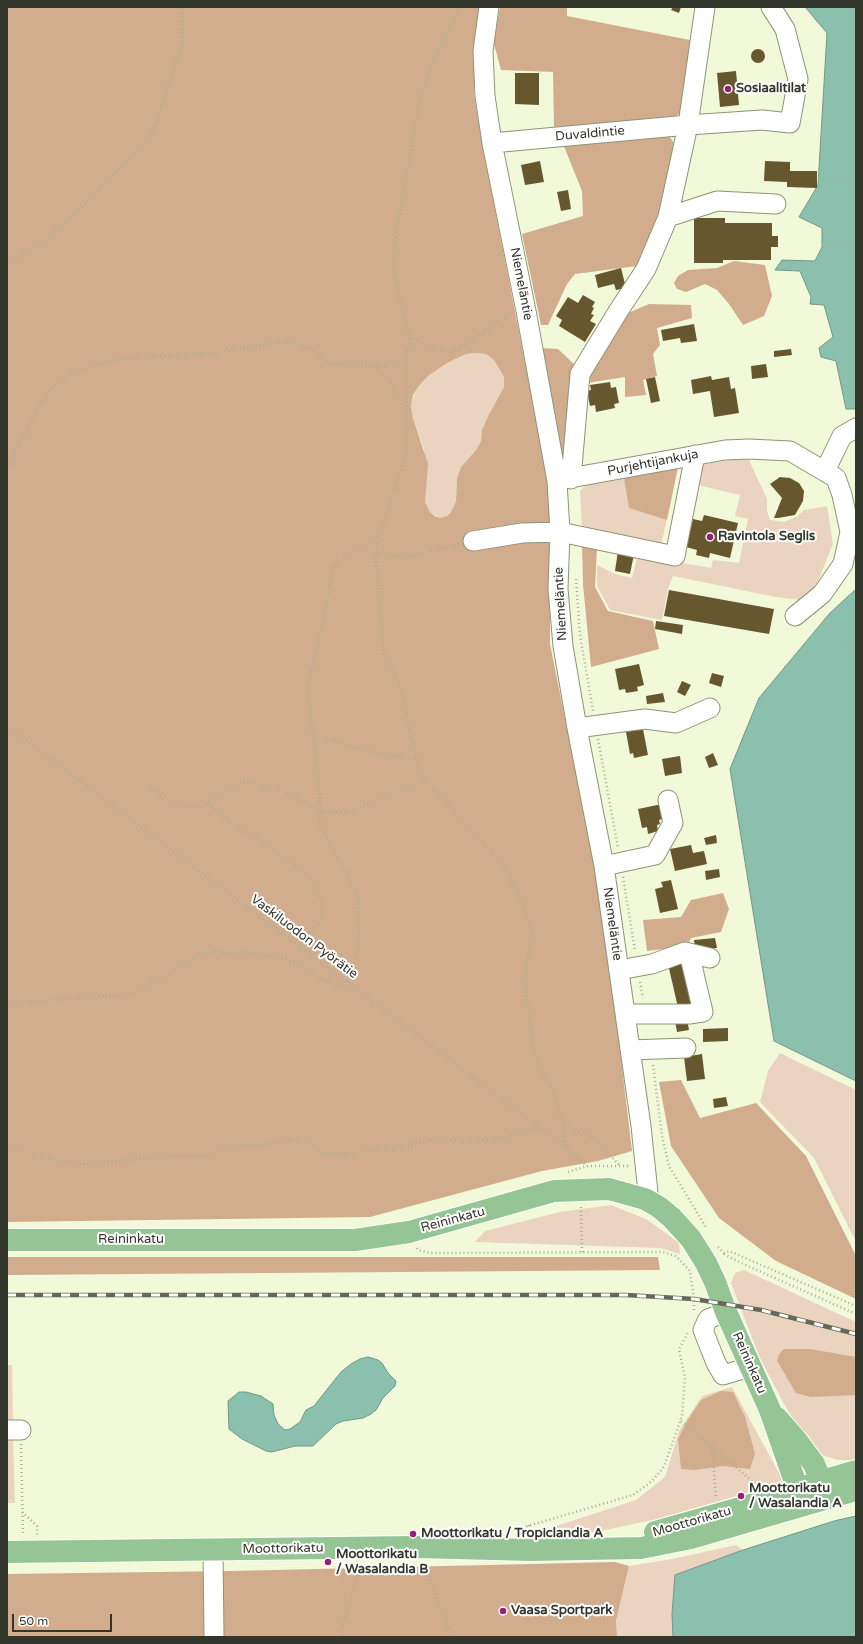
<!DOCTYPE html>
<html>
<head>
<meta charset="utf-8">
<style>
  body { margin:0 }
  #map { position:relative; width:863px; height:1644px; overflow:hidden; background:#f2f9d9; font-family:"Varela Round",sans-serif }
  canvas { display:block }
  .frame { position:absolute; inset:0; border:8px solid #33362a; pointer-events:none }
  .scale { position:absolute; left:12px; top:1614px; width:100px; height:18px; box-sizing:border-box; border:2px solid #33362a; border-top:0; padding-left:5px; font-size:12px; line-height:14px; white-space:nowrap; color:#33362a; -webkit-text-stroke:3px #fff; paint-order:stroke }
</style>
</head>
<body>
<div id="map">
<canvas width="863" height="1644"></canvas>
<div class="frame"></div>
<div class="scale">50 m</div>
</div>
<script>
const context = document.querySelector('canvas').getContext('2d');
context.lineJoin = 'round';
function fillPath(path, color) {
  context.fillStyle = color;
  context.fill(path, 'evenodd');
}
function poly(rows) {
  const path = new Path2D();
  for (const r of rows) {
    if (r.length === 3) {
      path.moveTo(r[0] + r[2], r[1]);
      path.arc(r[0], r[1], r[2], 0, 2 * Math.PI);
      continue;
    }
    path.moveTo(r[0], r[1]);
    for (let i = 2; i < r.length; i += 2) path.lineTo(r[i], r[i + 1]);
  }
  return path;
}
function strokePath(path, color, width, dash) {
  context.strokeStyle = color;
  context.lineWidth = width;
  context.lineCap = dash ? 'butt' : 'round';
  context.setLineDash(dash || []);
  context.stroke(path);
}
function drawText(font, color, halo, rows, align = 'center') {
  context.font = font + ' "Varela Round",sans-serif';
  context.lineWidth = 4;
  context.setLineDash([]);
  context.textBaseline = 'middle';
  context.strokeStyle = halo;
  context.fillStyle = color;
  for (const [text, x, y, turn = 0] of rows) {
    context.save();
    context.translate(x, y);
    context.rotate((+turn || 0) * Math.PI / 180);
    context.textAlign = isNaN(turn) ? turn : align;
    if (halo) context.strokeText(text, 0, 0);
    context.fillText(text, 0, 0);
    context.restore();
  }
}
fillPath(poly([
  [476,353,486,354,494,360,504,377,504,387,489,414,482,430,481,441,476,450,461,467,457,478,456,501,451,512,447,516,440,518,430,512,425,502,424,449,413,418,411,406,414,395,419,386,428,376,447,363,466,354],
  [741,458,749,460,767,499,767,510,770,520,784,522,798,516,804,510,827,506,833,544,818,581,810,595,802,600,776,597,673,576,668,589,662,620,610,610,597,586,597,565,615,574,632,578,638,555,711,568,713,560,739,563,748,519,735,516,740,495,701,486,696,475,702,465],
  [678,467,661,546,582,529,580,491,586,485],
  [780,1053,856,1090,856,1242,814,1158,760,1102,768,1071],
  [611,1205,648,1220,679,1243,680,1254,661,1248,475,1242,485,1231,560,1212],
  [744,1270,856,1322,856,1460,837,1460,822,1455,807,1443,784,1404,759,1356,731,1283,735,1273],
  [7,1365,12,1365,13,1420,7,1421],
  [732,1387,784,1482,658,1519,595,1532,545,1533,544,1530,636,1500,665,1477,679,1431,702,1396],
  [7,1438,13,1438,15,1503,7,1503,8,1499],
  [736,1545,743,1550,800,1637,617,1637,616,1621,629,1566,672,1559]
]), '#ead3bf');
fillPath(poly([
  [7,7,480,7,474,47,474,94,482,143,550,490,550,644,603,908,632,1151,598,1161,542,1171,370,1217,7,1222],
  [476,353,486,354,494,360,504,377,504,387,489,414,482,430,481,441,476,450,461,467,457,478,456,501,451,512,447,516,440,518,435,516,430,512,425,502,428,464,413,418,411,406,413,395,419,386,428,376,447,363,466,354],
  [500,7,567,7,567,16,690,40,684,109,673,119,554,127,553,72,501,70,494,44],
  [664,135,670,137,675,145,654,239,637,266,575,274,567,284,548,325,541,325,522,234,583,216,582,191,563,144],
  [734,261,765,265,772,296,764,316,743,325,729,304,717,290,705,284,686,292,677,289,674,283,678,276,688,270,717,268],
  [649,304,691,305,692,318,657,328,660,345,653,354,657,376,643,380,646,395,625,397,625,377,587,383,589,369,628,313],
  [542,348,558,349,576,366,569,452,562,460],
  [678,467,667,520,629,508,624,478],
  [582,545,597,548,595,587,608,611,653,621,659,649,591,667,583,584],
  [723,893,729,909,721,932,691,938,687,946,647,951,643,920,681,917,691,900],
  [681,1080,700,1118,756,1103,806,1156,856,1256,856,1299,776,1261,719,1218,671,1146,659,1082],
  [7,1257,658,1257,660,1270,7,1275],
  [784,1349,810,1349,856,1357,856,1395,811,1397,796,1393,777,1361,779,1354],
  [721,1391,733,1392,745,1417,755,1454,750,1469,723,1466,695,1470,681,1469,678,1439,687,1421,701,1400],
  [615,1562,629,1566,616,1621,617,1637,7,1637,7,1574,231,1571]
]), '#d1ad8d');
const water = poly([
  [805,7,856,7,856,409,846,409,836,361,821,357,819,348,833,337,824,305,810,304,811,297,800,271,775,270,782,260,815,261,822,247,822,228,799,217,818,185,827,33,805,7],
  [856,589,856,1081,774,1041,730,769,759,698,830,613,856,589],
  [368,1357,378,1360,382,1363,388,1373,396,1381,395,1386,383,1398,376,1410,371,1414,363,1418,343,1421,336,1424,313,1446,295,1446,272,1452,266,1451,242,1439,229,1429,228,1401,239,1392,246,1392,261,1396,273,1404,274,1415,278,1424,285,1430,290,1429,300,1422,306,1410,314,1406,341,1372,351,1364,360,1359,368,1357],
  [856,1516,856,1637,673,1637,672,1614,675,1575,743,1550,834,1521,856,1516]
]);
fillPath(water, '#8cc0ae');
strokePath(water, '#719786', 1);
fillPath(poly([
  [673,7,681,7,679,13,671,10],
  [758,56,7],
  [736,71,739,105,720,107,717,73],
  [515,73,539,73,539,105,515,104],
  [540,161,544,182,525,185,521,165],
  [765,161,790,162,790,171,817,171,817,188,787,187,787,182,764,181],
  [568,190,571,209,561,211,557,192],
  [694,218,725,218,725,223,772,223,772,236,778,236,778,247,771,247,771,260,723,260,723,263,694,263],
  [621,268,626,288,616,290,614,284,598,288,595,275],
  [583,295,595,302,592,307,594,308,591,314,594,315,590,321,596,324,585,342,559,326,562,320,556,316,568,297,578,303],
  [694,324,697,341,681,343,680,338,663,341,661,330],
  [791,349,792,355,774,357,774,351],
  [766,364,768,377,752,379,751,366],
  [711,376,712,380,729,377,731,389,735,388,739,413,714,417,710,391,693,394,691,380],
  [655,377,660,401,651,403,646,379],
  [610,382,611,388,616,387,619,403,614,404,615,408,596,412,595,405,590,406,587,391,591,390,590,385],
  [780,477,790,478,799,483,804,491,803,501,795,515,778,518,774,518,782,498,770,484],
  [704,515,738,523,730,558,710,553,709,558,696,555,697,550,686,547,693,519,702,521],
  [618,551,634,554,630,574,615,571],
  [669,590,774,609,769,634,664,616],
  [656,621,683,625,682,634,655,629],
  [639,664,644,685,637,687,638,691,626,693,625,689,619,690,615,669],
  [712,673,724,676,721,687,709,683],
  [682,681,691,685,685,696,677,692],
  [663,693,665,702,647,704,646,696],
  [643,729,648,755,634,758,633,753,630,754,626,732],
  [713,753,718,765,709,768,705,757],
  [680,756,682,773,665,776,662,759],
  [662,804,665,818,659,820,660,824,657,825,658,831,648,834,647,827,642,828,638,809],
  [716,835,717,843,706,845,704,838],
  [691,845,693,853,704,851,707,864,675,871,670,849],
  [719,869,720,877,706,880,705,871],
  [671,880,678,909,660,913,655,889,663,887,661,882],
  [715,938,717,948,695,950,694,940],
  [682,960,693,1009,679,1012,668,964],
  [687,1019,689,1030,677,1032,675,1021],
  [728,1028,728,1041,703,1042,703,1029],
  [702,1054,705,1079,687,1081,684,1057],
  [726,1097,728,1106,714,1108,713,1099]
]), '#66572f');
const minor = poly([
  [489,7,483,51,485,96,492,143,526,311,557,481,560,532,558,589,563,646,577,728,604,866,641,1126,649,1202],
  [492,143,688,125,762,120,790,123,798,79,785,29,771,7],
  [668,217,717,201,776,204],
  [825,471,842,436,856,428],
  [571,479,580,374,619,310,646,269,668,217,688,125,705,7],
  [559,480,725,450,749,449,790,451,836,478,842,495,850,532,843,564,822,594,795,616],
  [473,541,522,533,560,532,675,556,695,455],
  [577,728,645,719,676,723,710,708],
  [604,866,655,855,673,823,668,800],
  [619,970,652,964,685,952,710,958],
  [625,1014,689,1014,703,1012,689,953],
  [630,1050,686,1048],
  [726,1312,708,1319,703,1330,716,1363,723,1375,750,1367],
  [7,1430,21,1430],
  [213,1550,214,1637]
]);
const major = poly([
  [7,1240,355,1240,409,1232,554,1191,609,1189,645,1199,659,1207,672,1218,691,1239,706,1263,715,1282,726,1312,770,1410,803,1505],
  [777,1418,797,1441,814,1464,826,1494],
  [655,1532,768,1500,822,1481,856,1471],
  [7,1552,416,1547,531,1550,641,1548,691,1538,856,1490]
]);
strokePath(minor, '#8e9477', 21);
strokePath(major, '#fff', 24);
strokePath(poly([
  [818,179,856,181],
  [822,245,856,243],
  [7,266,19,256,43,244,151,138,183,43,182,7],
  [410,338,451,353,472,341,500,319,512,316],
  [406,354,407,449,375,553,384,653,402,691,418,771,508,871,532,928,525,984,533,1050,556,1100,564,1125,564,1145],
  [378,367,392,384,406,411],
  [7,468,47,392,71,373,110,360,220,352,285,341,311,349,331,364,377,367,399,362,406,354,410,338,393,267,396,234,420,98,435,58,456,15,458,7],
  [376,553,398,557,407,557,459,544],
  [576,579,580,635,593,711],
  [823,623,856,656],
  [7,726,540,1128,564,1145,587,1166],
  [598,739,618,848],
  [315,744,332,740,363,750,416,760],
  [148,785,167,801,186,806,201,806,236,785,251,782,274,788,297,797,319,811,347,813,425,779],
  [208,803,224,818,269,846,311,878,320,897,322,913,319,922,299,946],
  [623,877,635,951],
  [640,982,643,998],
  [7,1006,15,1003,133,994,169,974,183,963,209,951,229,953,249,952,280,958,294,962,321,979,342,987,349,984,360,942,357,894,345,870,319,825,320,792,307,685,321,631,334,565,381,533],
  [653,1065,662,1136,669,1166,707,1229],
  [564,1125,594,1138,620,1166],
  [7,1143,24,1151,50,1159,81,1164,161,1157,209,1156,225,1147,270,1144,285,1141,297,1140,312,1145,321,1153,345,1154,375,1150,396,1149,437,1138,469,1142,507,1137,519,1132,540,1128],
  [568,1172,587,1166,630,1166],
  [581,1207,582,1252],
  [718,1247,724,1253,729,1251,856,1306],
  [417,1248,418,1250,431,1253,663,1252,676,1256,690,1271,694,1299,694,1312],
  [724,1254,741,1263,856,1314],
  [681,1421,758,1486],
  [21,1444,23,1535],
  [712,1447,716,1498],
  [22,1512,37,1526,37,1535],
  [529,1525,530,1534],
  [511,1531,633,1495,652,1481,664,1467,682,1416,685,1378,679,1349,688,1333],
  [426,1564,451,1637],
  [340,1637,360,1565]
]), '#a9af97', 2.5, [1, 3]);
strokePath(minor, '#fff', 19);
strokePath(major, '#95c495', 22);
const rail = poly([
  [7,1295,626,1295,694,1299,761,1310,856,1334]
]);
strokePath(rail, '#656958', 4.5);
strokePath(rail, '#fff', 3, [9]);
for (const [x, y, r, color] of [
  [728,89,4,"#991e76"],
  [710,537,4,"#991e76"],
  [741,1496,4,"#991e76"],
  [413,1534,4,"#991e76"],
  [328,1562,4,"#991e76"],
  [503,1611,4,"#991e76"]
]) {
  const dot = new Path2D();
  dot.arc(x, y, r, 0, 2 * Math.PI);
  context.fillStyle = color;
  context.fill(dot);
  strokePath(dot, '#fff', 1.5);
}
drawText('bold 13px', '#33362a', '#fff', [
  ["Sosiaalitilat",736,89],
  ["Ravintola Seglis",718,537],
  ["Moottorikatu",749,1489],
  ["/ Wasalandia A",749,1504],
  ["Moottorikatu / Tropiclandia A",421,1534],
  ["Moottorikatu",336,1555],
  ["/ Wasalandia B",336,1570],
  ["Vaasa Sportpark",511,1611]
], 'left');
drawText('13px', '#33362a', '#fff', [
  ["Duvaldintie",590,134,-5],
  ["Niemeläntie",521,284,79],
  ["Purjehtijankuja",653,463,-11],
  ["Niemeläntie",561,604,-93],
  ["Niemeläntie",612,924,82],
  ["Vaskiluodon Pyörätie",304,937,37],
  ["Reininkatu",453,1220,-15],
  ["Reininkatu",131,1240],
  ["Reininkatu",749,1363,66],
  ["Moottorikatu",692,1522,-16],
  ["Moottorikatu",283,1549,-1]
]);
</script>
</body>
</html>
